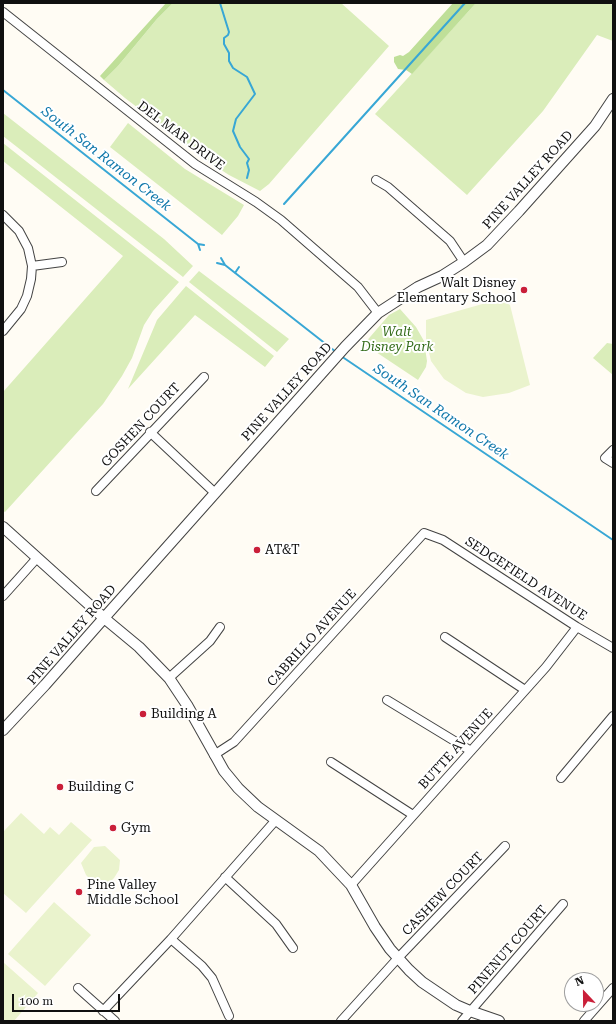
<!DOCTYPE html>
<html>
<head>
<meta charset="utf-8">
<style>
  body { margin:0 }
  #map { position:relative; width:616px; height:1024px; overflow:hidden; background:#fffcf4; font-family:"Roboto Serif",serif }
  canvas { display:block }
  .frame { position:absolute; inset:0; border:4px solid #101010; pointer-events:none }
  .north { position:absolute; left:564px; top:972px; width:40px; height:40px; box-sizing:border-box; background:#fff; border:1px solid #9f9f9f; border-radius:50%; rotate:338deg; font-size:11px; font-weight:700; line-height:16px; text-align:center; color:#101010 }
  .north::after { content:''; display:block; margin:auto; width:14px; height:18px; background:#ca1f39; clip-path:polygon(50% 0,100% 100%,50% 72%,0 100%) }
  .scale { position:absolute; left:12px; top:994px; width:108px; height:18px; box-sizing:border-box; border:2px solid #101010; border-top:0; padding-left:5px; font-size:12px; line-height:14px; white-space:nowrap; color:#101010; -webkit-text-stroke:3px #fff; paint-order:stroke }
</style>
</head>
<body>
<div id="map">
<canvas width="616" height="1024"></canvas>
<div class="frame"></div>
<div class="north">N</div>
<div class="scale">100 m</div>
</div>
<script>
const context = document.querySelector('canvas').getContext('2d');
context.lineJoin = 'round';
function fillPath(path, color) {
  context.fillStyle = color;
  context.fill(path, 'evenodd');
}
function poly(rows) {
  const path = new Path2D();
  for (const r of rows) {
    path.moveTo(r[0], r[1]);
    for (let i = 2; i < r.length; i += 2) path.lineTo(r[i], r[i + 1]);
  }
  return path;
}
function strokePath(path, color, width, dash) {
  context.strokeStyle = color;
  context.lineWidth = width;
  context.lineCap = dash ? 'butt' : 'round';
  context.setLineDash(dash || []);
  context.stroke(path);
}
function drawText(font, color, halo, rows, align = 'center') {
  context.font = font + ' "Roboto Serif",serif';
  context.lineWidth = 4;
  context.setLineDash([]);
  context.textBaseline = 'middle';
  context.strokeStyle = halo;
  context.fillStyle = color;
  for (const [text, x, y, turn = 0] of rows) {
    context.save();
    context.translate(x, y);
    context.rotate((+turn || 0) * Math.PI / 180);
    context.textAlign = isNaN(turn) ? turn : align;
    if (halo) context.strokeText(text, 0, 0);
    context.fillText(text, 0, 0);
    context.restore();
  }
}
fillPath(poly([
  [173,3,341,3,389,46,269,184,260,191,229,175,206,160,125,98,104,80,118,66,157,19],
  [476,3,607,3,613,5,613,41,597,35,543,111,467,195,375,114],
  [3,113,164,239,193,266,183,277,3,136],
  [128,123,185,169,244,205,238,216,222,235,110,147],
  [3,143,179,282,153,311,144,325,132,358,122,376,103,404,5,512,3,511,3,392,123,256,3,161],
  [199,271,289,339,277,352,189,282],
  [186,286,274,356,265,367,195,315,128,389,157,320],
  [400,309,416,327,424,341,427,361,426,367,418,380,364,344,389,315],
  [607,343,613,344,613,375,593,358]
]), '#daedba');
fillPath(poly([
  [166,3,173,3,157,19,118,66,104,80,100,76],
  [453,3,476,3,412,74,406,70,398,69,394,62,394,57,400,55,403,56,409,52]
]), '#bfdf98');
fillPath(poly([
  [500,299,510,305,530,385,509,393,483,397,466,393,444,379,431,361,426,340,426,320],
  [21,813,44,834,50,827,59,835,71,822,92,840,26,913,3,893,3,830,4,831],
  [105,846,120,860,119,870,114,878,109,883,101,884,93,882,86,875,81,863,94,847],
  [54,902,91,935,45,986,8,954],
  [3,962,38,993,14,1021,3,1021]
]), '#eaf3cd');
strokePath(poly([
  [220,3,229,32,228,35,224,38,224,44,229,53,229,61,233,68,247,77,255,94,236,119,233,131,240,147,249,159,247,163,249,170,247,178],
  [3,90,198,244,204,245],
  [284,204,465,3],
  [198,244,200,250],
  [221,258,225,265,336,352],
  [217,263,225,265],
  [235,273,239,267],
  [341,356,613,540]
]), '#38a7d5', 2);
const minor = poly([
  [3,12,195,164,256,202,281,220,358,287,378,313],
  [376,180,388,187,450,241,464,262],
  [3,215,19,231,28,248,32,266,31,279,27,296,21,309,3,331],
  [32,266,62,262],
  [150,432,215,493],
  [613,450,605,458,613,463],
  [96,491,204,377],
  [3,596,37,558],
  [445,637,525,690],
  [169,678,210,641,220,627],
  [387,700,471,751],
  [214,755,234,742,424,533,443,540,577,627,613,648],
  [331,762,413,815],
  [561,778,613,716],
  [225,877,276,924,293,948],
  [351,885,546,667,577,627],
  [171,939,202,966,212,978,229,1016],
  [78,988,115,1021],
  [103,1011,171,939,275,821],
  [341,1021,398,958,505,846],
  [462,1021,563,904],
  [584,1021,613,988]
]);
const tertiary = poly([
  [3,527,104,618,139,647,169,678,187,705,224,771,238,788,258,807,319,851,334,867,351,885,375,927,390,949,409,970,422,982,456,1005,470,1011,499,1021],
  [3,730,45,685,104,618,345,347,378,313,418,287,442,276,464,262,487,245,519,211,595,126,613,99]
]);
strokePath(minor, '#434343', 10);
strokePath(tertiary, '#434343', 12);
strokePath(minor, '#fff', 8);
strokePath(tertiary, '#fff', 10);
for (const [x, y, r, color] of [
  [524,290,4,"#ca1f39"],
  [257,550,4,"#ca1f39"],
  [143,714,4,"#ca1f39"],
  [60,787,4,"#ca1f39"],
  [113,828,4,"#ca1f39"],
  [79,892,4,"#ca1f39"]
]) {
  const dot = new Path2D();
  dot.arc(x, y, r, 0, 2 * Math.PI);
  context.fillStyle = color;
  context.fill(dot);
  strokePath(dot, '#fff', 1.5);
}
drawText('13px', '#101010', '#fff', [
  ["DEL MAR DRIVE",181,136,37],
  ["PINE VALLEY ROAD",528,180,-48],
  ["PINE VALLEY ROAD",287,392,-48],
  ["GOSHEN COURT",141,425,-47],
  ["SEDGEFIELD AVENUE",526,579,33],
  ["PINE VALLEY ROAD",72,635,-49],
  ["CABRILLO AVENUE",312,638,-48],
  ["BUTTE AVENUE",456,749,-48],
  ["CASHEW COURT",443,894,-46],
  ["PINENUT COURT",508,950,-49]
]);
drawText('13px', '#101010', '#fff', [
  ["Walt Disney",516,283,"right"],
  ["Elementary School",516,298,"right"],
  ["AT&T",265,550],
  ["Building A",151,714],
  ["Building C",68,787],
  ["Gym",121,828],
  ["Pine Valley",87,885],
  ["Middle School",87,900]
], 'left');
drawText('italic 13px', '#356d1b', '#fff', [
  ["Walt",397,332],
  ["Disney Park",397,347]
]);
drawText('italic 14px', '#1178ab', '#fff', [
  ["South San Ramon Creek",106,159,38],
  ["South San Ramon Creek",441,412,34]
]);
</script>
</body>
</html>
